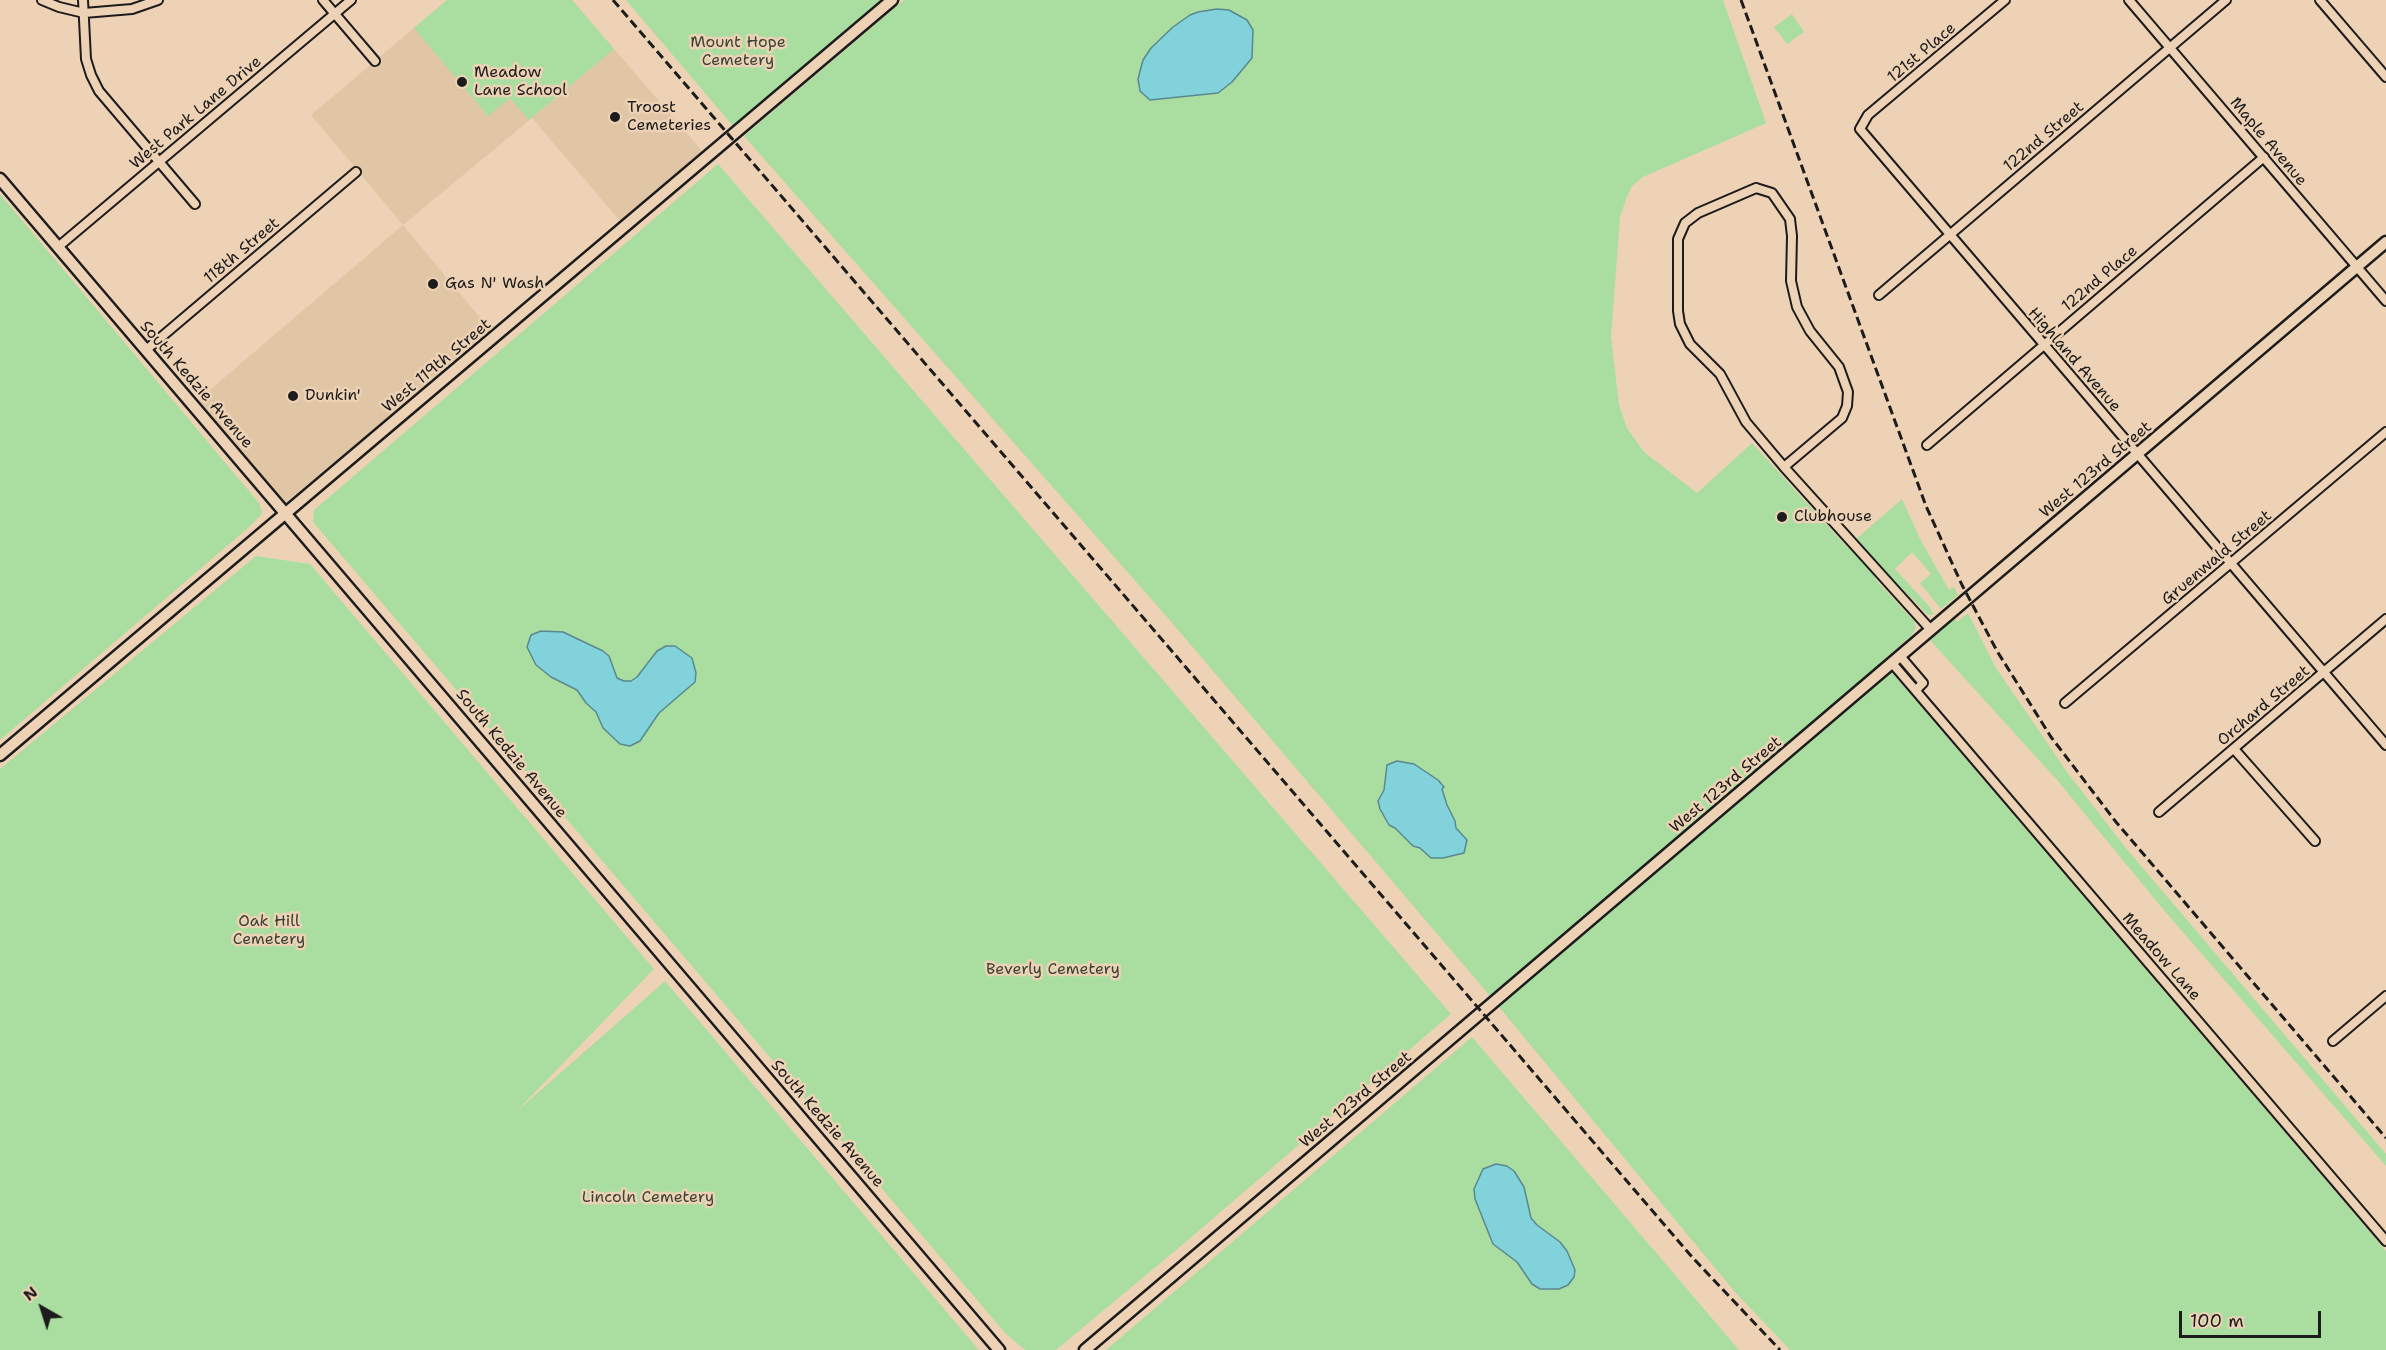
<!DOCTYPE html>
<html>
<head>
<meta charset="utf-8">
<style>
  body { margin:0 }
  #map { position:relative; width:2386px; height:1350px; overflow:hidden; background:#eed2b5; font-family:"Shantell Sans",sans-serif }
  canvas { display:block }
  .north { position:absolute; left:12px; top:1278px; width:60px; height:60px; -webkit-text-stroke:4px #eed2b5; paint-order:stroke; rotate:321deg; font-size:16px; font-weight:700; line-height:24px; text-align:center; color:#1c1c1c }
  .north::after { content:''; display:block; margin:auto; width:21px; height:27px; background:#1c1c1c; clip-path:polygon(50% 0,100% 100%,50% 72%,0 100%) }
  .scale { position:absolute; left:2179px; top:1311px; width:142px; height:27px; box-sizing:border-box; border:3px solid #1c1c1c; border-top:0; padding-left:8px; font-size:18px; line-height:21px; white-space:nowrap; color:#1c1c1c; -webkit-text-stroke:4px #eed2b5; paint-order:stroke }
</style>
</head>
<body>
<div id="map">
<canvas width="2386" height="1350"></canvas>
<div class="north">N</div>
<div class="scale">100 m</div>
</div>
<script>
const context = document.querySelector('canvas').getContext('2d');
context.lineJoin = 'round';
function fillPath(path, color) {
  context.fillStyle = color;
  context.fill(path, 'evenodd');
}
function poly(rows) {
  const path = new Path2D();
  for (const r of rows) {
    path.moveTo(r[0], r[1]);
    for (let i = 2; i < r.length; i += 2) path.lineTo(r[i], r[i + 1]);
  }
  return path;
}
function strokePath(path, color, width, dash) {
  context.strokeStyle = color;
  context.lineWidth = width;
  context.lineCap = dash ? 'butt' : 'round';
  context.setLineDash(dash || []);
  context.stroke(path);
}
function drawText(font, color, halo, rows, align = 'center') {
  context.font = font + ' "Shantell Sans",sans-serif';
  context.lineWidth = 5;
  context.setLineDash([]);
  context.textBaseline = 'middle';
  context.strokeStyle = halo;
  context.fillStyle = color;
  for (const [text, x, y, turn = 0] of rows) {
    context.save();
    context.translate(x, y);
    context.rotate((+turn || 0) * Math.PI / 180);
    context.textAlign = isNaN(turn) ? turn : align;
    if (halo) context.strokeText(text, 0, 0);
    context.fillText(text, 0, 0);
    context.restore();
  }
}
fillPath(poly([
  [447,0,572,0,702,151,621,222,532,118,403,225,491,331,284,504,197,401,403,225,311,115]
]), '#e0c6a5');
fillPath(poly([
  [447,0,572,0,614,49,529,120,510,98,488,116,414,28],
  [626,0,881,0,733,126],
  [904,0,1723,0,1766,123,1643,177,1632,186,1626,199,1620,217,1611,337,1619,405,1627,428,1644,452,1697,493,1752,443,1847,547,1902,499,1920,539,1949,590,1954,587,1958,595,1941,609,1920,583,1931,574,1912,552,1895,569,1929,606,1934,615,1928,615,1884,571,1875,579,1914,621,1916,627,1912,635,1882,661,2386,1251,2386,1350,1790,1350,1735,1292,1485,990,1167,617,744,136],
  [1792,14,1804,32,1787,44,1774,27],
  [718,164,1451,1014,1188,1240,1056,1350,1025,1350,1006,1334,313,522,314,510],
  [0,194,259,503,262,512,261,515,248,528,0,740],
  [256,556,310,564,654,969,516,1112,665,981,979,1350,0,1350,0,769],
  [1968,613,1996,668,2067,772,2125,847,2386,1154,2386,1166,2162,908,2057,780,1929,639,1955,618,1957,622],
  [1472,1037,1739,1350,1106,1350]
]), '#a9dea0');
const water = poly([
  [1217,9,1229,10,1247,20,1253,30,1252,58,1232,82,1218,93,1150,100,1140,91,1138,79,1143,60,1151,48,1173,27,1190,15,1198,12,1217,9],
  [541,631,563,632,603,651,609,656,617,678,624,681,631,681,637,677,657,651,666,646,675,646,692,658,696,673,695,682,659,713,640,741,630,746,620,744,603,728,596,712,586,703,577,690,551,677,536,665,527,647,531,635,541,631],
  [1397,761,1414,764,1438,780,1444,787,1442,789,1447,805,1455,821,1456,828,1467,840,1464,853,1443,858,1431,858,1420,848,1413,846,1395,828,1389,825,1380,809,1378,801,1384,790,1387,765,1397,761],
  [1496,1164,1507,1166,1514,1171,1524,1187,1531,1218,1537,1225,1560,1242,1567,1251,1575,1270,1574,1277,1568,1285,1559,1289,1540,1289,1532,1284,1517,1262,1493,1244,1475,1199,1474,1189,1483,1169,1496,1164]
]);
fillPath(water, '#81d2da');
strokePath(water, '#59898e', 1.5);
const street = poly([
  [42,0,59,7,84,13,132,9,158,0],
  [83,0,86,59,91,75,99,91,195,204],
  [323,0,375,61],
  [2005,0,1868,115,1860,129,2386,745],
  [2129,0,2386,301],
  [2320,0,2386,77],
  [1756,188,1772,193,1790,219,1792,236,1791,281,1797,307,1810,331,1839,367,1848,392,1847,406,1842,418,1784,467,1746,422,1720,374,1690,344,1680,324,1678,311,1678,239,1685,223,1698,213,1756,188],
  [58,247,351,0],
  [1879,295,2226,0],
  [146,350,356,172],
  [1927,445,2264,157],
  [1784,467,1931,630],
  [1900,656,1923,683,1916,690],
  [1892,663,2386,1241],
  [2065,703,2386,432],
  [2234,749,2315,841],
  [2159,812,2386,619],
  [2333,1041,2386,996]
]);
const secondary = poly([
  [0,179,999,1350],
  [0,755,892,0],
  [1085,1350,2386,242]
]);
strokePath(street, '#1c1c1c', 12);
strokePath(secondary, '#1c1c1c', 15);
strokePath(street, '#eed2b5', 8);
strokePath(secondary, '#eed2b5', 10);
strokePath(poly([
  [613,0,1692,1257,1780,1350],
  [1741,0,1926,506,1962,585,1997,651,2051,737,2116,822,2386,1138]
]), '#1c1c1c', 3, [9, 4.5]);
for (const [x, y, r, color] of [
  [462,82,6,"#1c1c1c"],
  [615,117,6,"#1c1c1c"],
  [433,284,6,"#1c1c1c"],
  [293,396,6,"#1c1c1c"],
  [1782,517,6,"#1c1c1c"]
]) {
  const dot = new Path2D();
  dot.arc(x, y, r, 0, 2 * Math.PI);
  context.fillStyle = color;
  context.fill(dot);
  strokePath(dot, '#eed2b5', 2);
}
drawText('16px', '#384336', '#eed2b5', [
  ["Mount Hope",738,43],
  ["Cemetery",738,61],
  ["Oak Hill",269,922],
  ["Cemetery",269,940],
  ["Beverly Cemetery",1053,970],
  ["Lincoln Cemetery",648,1198]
]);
drawText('16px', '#1c1c1c', '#eed2b5', [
  ["121st Place",1922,53,-40],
  ["West Park Lane Drive",196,113,-40],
  ["122nd Street",2044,137,-40],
  ["Maple Avenue",2268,142,50],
  ["118th Street",242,251,-40],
  ["122nd Place",2100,279,-40],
  ["Highland Avenue",2074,360,49],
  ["West 119th Street",437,366,-40],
  ["South Kedzie Avenue",196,385,49],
  ["West 123rd Street",2096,470,-40],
  ["Gruenwald Street",2217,558,-40],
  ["Orchard Street",2264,706,-40],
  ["South Kedzie Avenue",511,754,50],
  ["West 123rd Street",1726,785,-40],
  ["Meadow Lane",2161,957,49],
  ["West 123rd Street",1356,1100,-40],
  ["South Kedzie Avenue",827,1124,49]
]);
drawText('16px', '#1c1c1c', '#eed2b5', [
  ["Meadow",474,73],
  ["Lane School",474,91],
  ["Troost",627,108],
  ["Cemeteries",627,126],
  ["Gas N' Wash",445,284],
  ["Dunkin'",305,396],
  ["Clubhouse",1794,517]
], 'left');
</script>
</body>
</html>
